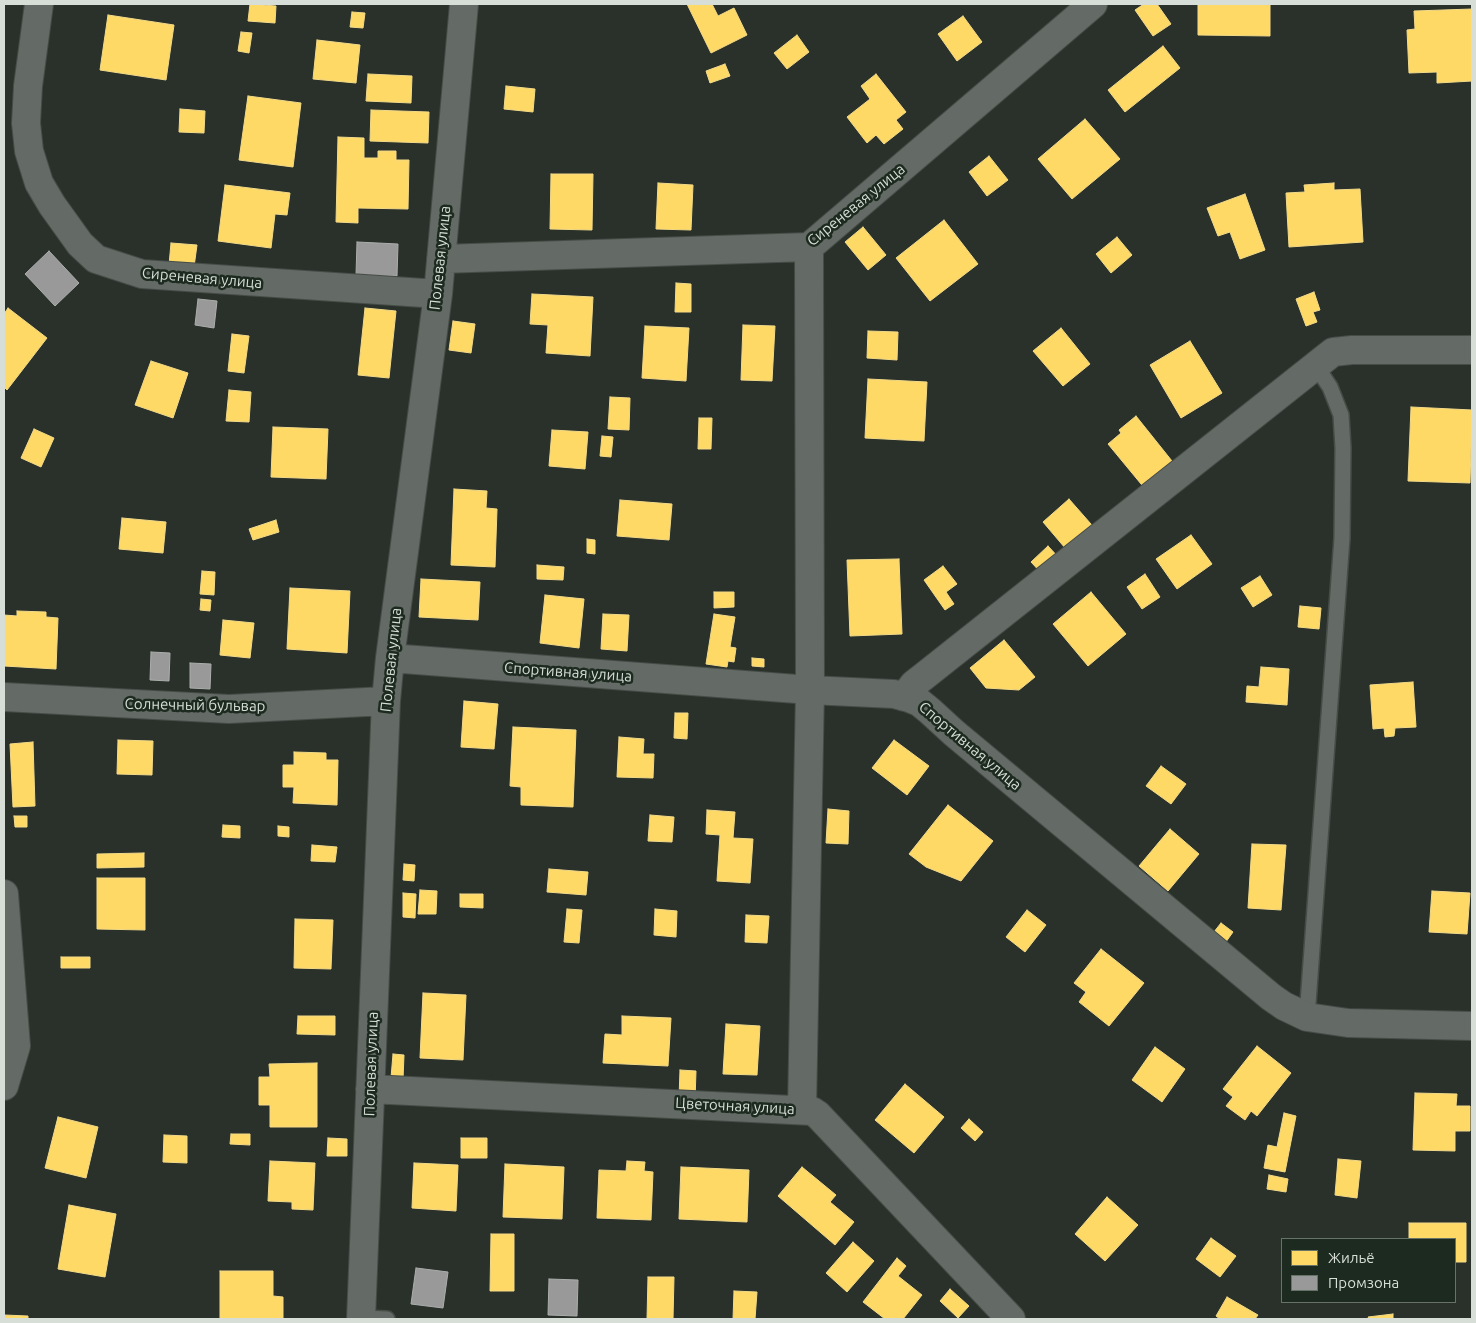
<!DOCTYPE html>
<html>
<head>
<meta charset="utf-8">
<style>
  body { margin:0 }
  #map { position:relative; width:1476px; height:1323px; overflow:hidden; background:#2a312b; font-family:Ubuntu,sans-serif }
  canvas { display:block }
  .frame { position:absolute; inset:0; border:5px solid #d6ded7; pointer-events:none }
  .legend { position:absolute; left:1281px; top:1238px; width:175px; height:65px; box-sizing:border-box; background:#1d2a1f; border:1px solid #677269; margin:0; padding:6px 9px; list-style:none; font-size:15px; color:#d6ded7 }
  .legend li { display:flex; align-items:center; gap:10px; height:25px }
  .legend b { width:25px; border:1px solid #677269 }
</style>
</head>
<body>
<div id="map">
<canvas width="1476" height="1323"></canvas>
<div class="frame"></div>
<ul class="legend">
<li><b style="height:14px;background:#ffd966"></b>Жильё</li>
<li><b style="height:14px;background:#999"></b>Промзона</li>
</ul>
</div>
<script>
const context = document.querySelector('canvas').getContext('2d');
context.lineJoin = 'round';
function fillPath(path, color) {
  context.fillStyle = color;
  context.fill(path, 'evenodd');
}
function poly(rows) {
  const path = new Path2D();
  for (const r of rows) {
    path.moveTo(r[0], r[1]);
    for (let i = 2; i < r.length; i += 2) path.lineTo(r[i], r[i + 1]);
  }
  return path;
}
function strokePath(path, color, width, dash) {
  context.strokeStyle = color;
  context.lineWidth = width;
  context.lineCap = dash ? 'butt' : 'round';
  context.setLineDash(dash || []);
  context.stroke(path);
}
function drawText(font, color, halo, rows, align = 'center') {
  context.font = font + ' Ubuntu,sans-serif';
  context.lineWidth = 5;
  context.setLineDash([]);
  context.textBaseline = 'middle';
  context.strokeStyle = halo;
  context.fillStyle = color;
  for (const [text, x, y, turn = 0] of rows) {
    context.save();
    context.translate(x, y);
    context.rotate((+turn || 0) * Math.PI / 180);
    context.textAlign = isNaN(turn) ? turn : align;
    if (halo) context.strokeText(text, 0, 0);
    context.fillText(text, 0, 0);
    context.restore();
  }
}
const homes = poly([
  [250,4,276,6,275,23,248,21,250,4],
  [687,4,712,4,718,16,734,8,747,35,711,53,687,4],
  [1144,4,1157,4,1171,24,1153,36,1135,10,1144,4],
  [1198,4,1270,4,1270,36,1198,35,1198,4],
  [1472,9,1472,81,1437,83,1437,72,1409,73,1407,30,1415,29,1414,11,1472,9],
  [352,12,365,13,363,28,350,27,352,12],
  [108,15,174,25,166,80,100,70,108,15],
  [963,16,982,42,957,61,938,34,963,16],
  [241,32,252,33,249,53,238,51,241,32],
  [797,35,809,52,787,69,774,53,797,35],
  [317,40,360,45,356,83,313,79,317,40],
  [1163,46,1180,68,1125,112,1108,90,1163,46],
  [725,64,730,76,710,83,706,71,725,64],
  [368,74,412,76,411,103,366,101,368,74],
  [876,74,906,112,896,120,903,129,884,144,876,135,867,143,847,117,870,99,861,86,876,74],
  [506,86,535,89,533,112,504,109,506,86],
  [248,96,301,103,293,167,239,160,248,96],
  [180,109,205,111,204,133,179,132,180,109],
  [371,110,429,112,428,143,370,141,371,110],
  [1085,119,1120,159,1072,199,1038,159,1085,119],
  [338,137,364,138,364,158,378,158,378,151,396,151,396,160,409,160,408,209,358,208,358,223,336,222,338,137],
  [989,156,1008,180,987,196,969,172,989,156],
  [551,174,593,174,592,230,550,229,551,174],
  [658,183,693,185,691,230,656,229,658,183],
  [1334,183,1334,190,1360,189,1363,242,1289,247,1286,193,1305,192,1304,185,1334,183],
  [225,185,290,193,287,215,275,214,271,248,218,241,225,185],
  [1245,194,1265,250,1240,259,1230,232,1218,236,1207,208,1245,194],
  [944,220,978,264,930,301,896,258,944,220],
  [863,227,886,255,868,270,845,242,863,227],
  [1117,237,1132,255,1111,273,1096,254,1117,237],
  [171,243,197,245,194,267,169,265,171,243],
  [676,283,691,284,691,312,675,312,676,283],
  [1314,292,1320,310,1313,312,1317,322,1306,326,1296,299,1314,292],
  [532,294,593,297,590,356,546,353,548,325,530,324,532,294],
  [8,308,47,338,7,390,4,387,4,314,8,308],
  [365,308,396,311,389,378,358,375,365,308],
  [453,321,475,324,471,353,449,350,453,321],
  [743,325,775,326,772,381,741,380,743,325],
  [645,326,689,328,686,381,642,378,645,326],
  [1061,328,1090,364,1063,386,1033,351,1061,328],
  [868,331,898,332,897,360,867,358,868,331],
  [232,334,249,336,244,373,228,371,232,334],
  [1190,341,1222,393,1181,418,1150,365,1190,341],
  [151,361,188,373,173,418,135,405,151,361],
  [868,379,927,382,924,441,865,438,868,379],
  [229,390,251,392,249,422,226,421,229,390],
  [610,397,630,398,629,430,608,429,610,397],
  [1411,407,1472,410,1470,483,1408,481,1411,407],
  [1136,416,1176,466,1146,490,1108,444,1121,433,1119,430,1136,416],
  [699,418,712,418,711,449,698,449,699,418],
  [273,427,328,429,326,479,271,477,273,427],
  [34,429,54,438,41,467,21,458,34,429],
  [552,430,588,432,585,469,549,466,552,430],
  [602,436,613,437,611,457,600,456,602,436],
  [454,489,487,491,486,508,497,509,495,567,451,565,454,489],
  [1069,499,1098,532,1071,555,1043,522,1069,499],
  [620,500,672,504,669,540,617,536,620,500],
  [122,518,166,522,163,553,119,549,122,518],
  [276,520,279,532,253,540,249,529,276,520],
  [1191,535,1212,564,1177,589,1156,559,1191,535],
  [587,539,595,540,595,554,587,553,587,539],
  [1048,546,1061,560,1044,576,1031,562,1048,546],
  [899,559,902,634,850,636,847,560,899,559],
  [537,565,564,567,563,580,537,579,537,565],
  [943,566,957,584,946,592,954,604,945,610,924,580,943,566],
  [202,571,215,572,214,595,200,594,202,571],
  [1145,574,1160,597,1142,609,1127,587,1145,574],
  [1260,576,1272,595,1253,607,1241,588,1260,576],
  [421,579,480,582,478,620,419,617,421,579],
  [290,588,350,591,347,653,287,649,290,588],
  [714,592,734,592,734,607,714,608,714,592],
  [1091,592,1126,634,1088,666,1053,624,1091,592],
  [545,595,584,599,579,648,540,643,545,595],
  [201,599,211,600,210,611,200,610,201,599],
  [1300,606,1321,608,1319,629,1298,627,1300,606],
  [17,611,46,612,46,617,58,618,56,669,4,666,4,615,17,616,17,611],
  [603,614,629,615,627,651,601,649,603,614],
  [714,614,735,617,730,647,736,648,734,662,728,661,727,667,706,664,714,614],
  [223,620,254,623,250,658,220,655,223,620],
  [1004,640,1035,677,1019,690,986,688,970,668,1004,640],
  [752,658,764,659,764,667,752,666,752,658],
  [1261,667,1289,669,1287,705,1246,702,1247,686,1259,687,1261,667],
  [1413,682,1416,727,1395,728,1394,736,1385,737,1384,728,1373,729,1370,685,1413,682],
  [464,701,498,704,494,749,461,747,464,701],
  [675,713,688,713,687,739,674,738,675,713],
  [513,727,576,730,573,807,521,805,521,787,510,786,513,727],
  [619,737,644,739,643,754,654,754,653,778,617,777,619,737],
  [118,740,153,741,152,775,117,774,118,740],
  [894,740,929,766,907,795,872,768,894,740],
  [33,742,35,806,13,807,10,744,33,742],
  [294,752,326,753,326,760,338,760,337,805,293,803,294,787,283,787,283,765,294,765,294,752],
  [1161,766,1186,784,1171,804,1146,786,1161,766],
  [948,805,993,841,961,881,926,867,909,854,948,805],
  [828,809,849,811,848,844,826,843,828,809],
  [707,810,735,812,733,838,753,839,750,883,717,881,720,835,706,834,707,810],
  [650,815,674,817,672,842,648,841,650,815],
  [14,816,27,816,27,827,15,827,14,816],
  [223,825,240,826,240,838,222,837,223,825],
  [278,826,289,827,289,837,278,836,278,826],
  [1170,829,1199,854,1168,891,1139,866,1170,829],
  [1252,844,1286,845,1281,910,1248,908,1252,844],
  [312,845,337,847,335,862,311,861,312,845],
  [144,853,144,867,97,868,97,854,144,853],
  [404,864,415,865,414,881,403,880,404,864],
  [549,869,588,872,586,895,547,892,549,869],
  [97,878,145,878,145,930,97,929,97,878],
  [420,890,437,891,436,914,418,914,420,890],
  [1432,891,1470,893,1467,934,1429,932,1432,891],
  [403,893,416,894,415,918,403,917,403,893],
  [460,894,483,894,483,908,460,907,460,894],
  [567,909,582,910,579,943,564,942,567,909],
  [655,909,677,911,676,937,654,935,655,909],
  [1027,910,1046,925,1025,952,1006,937,1027,910],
  [746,915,769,916,767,943,745,942,746,915],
  [295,919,333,920,331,969,294,968,295,919],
  [1221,923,1233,932,1223,946,1210,937,1221,923],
  [1101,949,1144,983,1109,1026,1079,1002,1086,992,1074,983,1101,949],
  [61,957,90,957,90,968,61,968,61,957],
  [423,993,466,995,463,1060,420,1058,423,993],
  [298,1016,335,1016,335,1035,297,1034,298,1016],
  [622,1016,671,1018,668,1066,603,1063,605,1034,622,1035,622,1016],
  [726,1024,760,1026,757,1075,723,1074,726,1024],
  [1257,1046,1291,1073,1257,1116,1251,1111,1245,1120,1226,1106,1233,1097,1223,1089,1257,1046],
  [1155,1047,1185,1069,1162,1102,1132,1080,1155,1047],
  [393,1054,404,1055,403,1079,391,1078,393,1054],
  [317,1063,317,1127,270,1127,270,1105,259,1105,259,1077,270,1077,269,1064,317,1063],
  [680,1070,696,1071,695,1100,679,1099,680,1070],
  [905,1084,944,1117,914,1153,875,1120,905,1084],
  [1415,1093,1457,1094,1456,1106,1470,1106,1470,1131,1455,1131,1455,1151,1413,1150,1415,1093],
  [1284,1113,1296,1116,1285,1172,1264,1168,1268,1145,1277,1147,1284,1113],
  [58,1117,98,1127,86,1178,45,1168,58,1117],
  [969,1119,983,1132,975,1141,961,1128,969,1119],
  [231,1134,250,1134,250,1145,230,1144,231,1134],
  [164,1135,187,1136,187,1163,163,1162,164,1135],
  [328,1138,347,1139,347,1156,327,1156,328,1138],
  [461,1138,487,1138,487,1158,461,1158,461,1138],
  [1338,1159,1361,1161,1357,1198,1335,1195,1338,1159],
  [270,1161,315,1163,313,1210,292,1209,292,1202,268,1201,270,1161],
  [627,1161,645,1162,644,1171,653,1172,651,1220,597,1218,599,1170,626,1171,627,1161],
  [414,1163,458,1165,456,1211,412,1208,414,1163],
  [505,1164,564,1167,562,1219,503,1217,505,1164],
  [681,1167,749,1170,747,1222,679,1219,681,1167],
  [802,1167,836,1195,830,1202,854,1222,835,1245,778,1196,802,1167],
  [1269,1175,1288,1179,1286,1192,1267,1189,1269,1175],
  [1107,1197,1138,1225,1105,1261,1075,1234,1107,1197],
  [69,1205,116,1214,105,1277,58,1269,69,1205],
  [1409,1223,1466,1223,1466,1262,1455,1262,1455,1239,1409,1239,1409,1223],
  [491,1234,514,1234,514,1291,490,1291,491,1234],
  [1211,1238,1236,1256,1220,1277,1196,1259,1211,1238],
  [853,1242,874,1261,847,1292,826,1273,853,1242],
  [897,1258,906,1266,898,1276,922,1295,903,1319,885,1319,863,1302,897,1258],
  [220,1271,273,1271,273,1296,283,1297,283,1319,220,1319,220,1271],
  [648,1277,674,1277,673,1319,647,1319,648,1277],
  [950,1289,969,1306,958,1318,940,1301,950,1289],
  [734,1291,757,1292,755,1319,733,1319,734,1291],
  [1227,1297,1258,1315,1255,1319,1220,1319,1216,1316,1227,1297],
  [1393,1314,1393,1319,1369,1319,1368,1317,1393,1314],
  [4,1315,28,1316,28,1319,4,1319,4,1315]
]);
fillPath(homes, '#ffd966');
strokePath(homes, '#f3da88', 1);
const industry = poly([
  [357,242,398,244,397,276,356,275,357,242],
  [49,251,79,283,55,306,25,274,49,251],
  [198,299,217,301,214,328,195,325,198,299],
  [151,652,170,653,169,681,150,680,151,652],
  [190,663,211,664,210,689,190,688,190,663],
  [416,1268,448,1272,443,1308,411,1304,416,1268],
  [549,1279,578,1280,577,1316,548,1315,549,1279]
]);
fillPath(industry, '#999');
strokePath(industry, '#abaeac', 1);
const service = poly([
  [1307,1017,1342,538,1343,448,1341,415,1330,387,1316,366],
  [361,1318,387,1319]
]);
const minor = poly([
  [39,4,28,86,26,123,29,151,39,183,52,205,80,244,96,259,142,274,438,294],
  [441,259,809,247,1093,4],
  [390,658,810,690,894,694,909,698,919,702,930,711,954,733,1271,997,1284,1006,1307,1017,1348,1023,1472,1026],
  [4,697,229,709,386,701],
  [904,697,914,684,923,677,1333,352,1352,350,1472,350],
  [4,894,16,1046,4,1086],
  [370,1089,812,1111,818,1115,1011,1319],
  [802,1109,810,690,809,247],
  [361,1319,386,701,390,658,438,294,464,4]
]);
strokePath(service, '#464c47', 18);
strokePath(minor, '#464c47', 30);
strokePath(service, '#646a65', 15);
strokePath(minor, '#646a65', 28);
drawText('15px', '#d6ded7', '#1d2a1f', [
  ["Сиреневая улица",856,205,-39],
  ["Полевая улица",440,258,-84],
  ["Сиреневая улица",202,278,5],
  ["Полевая улица",391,660,-84],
  ["Спортивная улица",568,672,4],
  ["Солнечный бульвар",195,705,1],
  ["Спортивная улица",970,746,40],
  ["Полевая улица",371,1064,-88],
  ["Цветочная улица",735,1106,3]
]);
</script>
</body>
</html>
